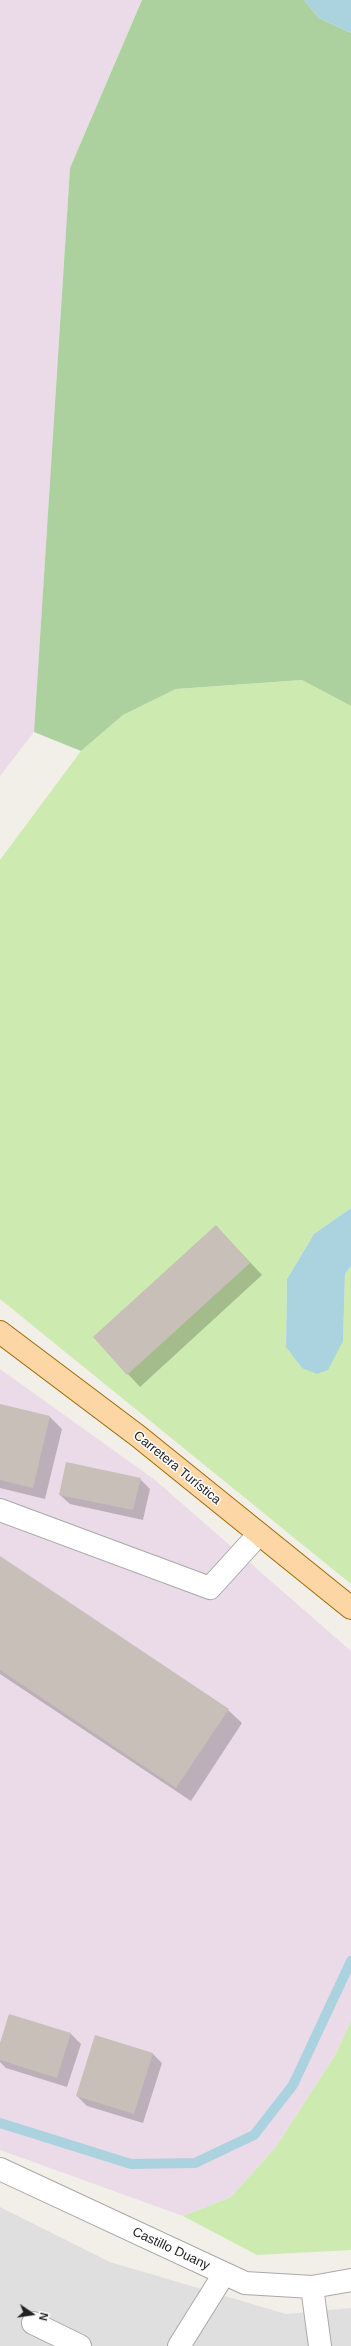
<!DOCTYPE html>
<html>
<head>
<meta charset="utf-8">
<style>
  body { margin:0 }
  #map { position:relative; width:351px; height:2346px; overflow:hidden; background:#f2efe9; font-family:Helvetica,sans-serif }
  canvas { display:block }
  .north { position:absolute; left:12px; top:2294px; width:40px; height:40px; -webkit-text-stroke:3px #fff; paint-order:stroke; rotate:103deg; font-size:11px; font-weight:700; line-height:16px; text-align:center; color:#222 }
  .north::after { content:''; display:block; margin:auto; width:14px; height:18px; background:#222; clip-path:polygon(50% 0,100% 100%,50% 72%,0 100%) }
</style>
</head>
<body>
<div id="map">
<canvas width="351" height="2346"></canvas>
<div class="north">N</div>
</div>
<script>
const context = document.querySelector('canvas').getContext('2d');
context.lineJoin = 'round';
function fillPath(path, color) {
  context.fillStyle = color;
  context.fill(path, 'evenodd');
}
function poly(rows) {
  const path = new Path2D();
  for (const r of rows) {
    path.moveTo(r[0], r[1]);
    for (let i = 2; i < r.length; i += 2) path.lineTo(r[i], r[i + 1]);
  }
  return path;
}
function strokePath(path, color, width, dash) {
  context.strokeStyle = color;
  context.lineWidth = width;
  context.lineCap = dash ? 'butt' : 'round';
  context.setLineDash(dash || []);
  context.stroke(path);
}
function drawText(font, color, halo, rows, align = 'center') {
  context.font = font + ' Helvetica,sans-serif';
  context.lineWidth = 3;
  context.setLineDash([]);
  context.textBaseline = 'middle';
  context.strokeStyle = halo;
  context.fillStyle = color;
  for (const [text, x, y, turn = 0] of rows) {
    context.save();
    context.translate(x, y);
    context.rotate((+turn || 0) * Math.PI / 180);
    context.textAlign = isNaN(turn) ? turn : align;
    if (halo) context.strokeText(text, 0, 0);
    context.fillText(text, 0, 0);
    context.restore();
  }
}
fillPath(poly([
  [0,2207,110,2262,286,2314,351,2308,351,2346,0,2346]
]), '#e0dfdf');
fillPath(poly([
  [0,0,142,0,70,168,34,732,0,776],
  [0,1369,155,1480,351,1651,351,2021,334,2057,275,2148,231,2197,183,2216,0,2150]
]), '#ebdbe8');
fillPath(poly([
  [302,680,351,706,351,1208,314,1234,287,1279,286,1346,302,1368,343,1341,345,1274,351,1266,351,1584,0,1299,0,860,81,751,123,715,176,689],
  [351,2021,351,2250,257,2255,183,2216,231,2197,275,2148,334,2057]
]), '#cdebb0');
fillPath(poly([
  [142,0,304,0,319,18,351,33,351,706,302,680,176,689,123,715,81,751,34,732,70,168]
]), '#add19e');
fillPath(poly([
  [304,0,351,0,351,33,319,18],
  [351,1208,351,1266,345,1274,343,1341,328,1370,317,1374,302,1368,286,1347,287,1279,314,1234]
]), '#aad3df');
fillPath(poly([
  [216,1226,262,1275,140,1387,94,1337],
  [0,1405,50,1417,62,1429,45,1499,0,1488],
  [140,1479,150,1489,143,1520,70,1504,60,1495],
  [0,1557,228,1710,242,1723,191,1801,0,1674],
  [10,2015,71,2034,81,2044,67,2087,6,2068,0,2062,0,2046],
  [152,2053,162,2063,143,2123,87,2106,77,2096]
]), '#0003');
strokePath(poly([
  [0,2123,131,2164,195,2163,254,2135,293,2085,351,1961]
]), '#aad3df', 10);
fillPath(poly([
  [216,1225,250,1263,127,1375,93,1337],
  [0,1404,50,1416,33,1488,0,1480],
  [66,1462,141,1478,133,1510,59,1495],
  [0,1556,229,1709,176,1788,0,1670],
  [9,2014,71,2033,57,2078,0,2060,0,2043],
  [95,2035,153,2053,134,2114,76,2096]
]), '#c7bfb8');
const minor = poly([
  [0,1510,210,1588,259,1534],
  [0,2169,245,2283,312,2287,351,2280],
  [312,2287,320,2346],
  [33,2323,80,2346],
  [179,2346,224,2274]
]);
const major = poly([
  [0,1332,138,1436,351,1608]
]);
strokePath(minor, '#a9a9a9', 24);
strokePath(major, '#a06b00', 24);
strokePath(minor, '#fff', 22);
strokePath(major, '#fcd6a4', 22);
drawText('13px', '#222', '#fff', [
  ["Carretera Turística",177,1468,39],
  ["Castillo Duany",171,2249,25]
]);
</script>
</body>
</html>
